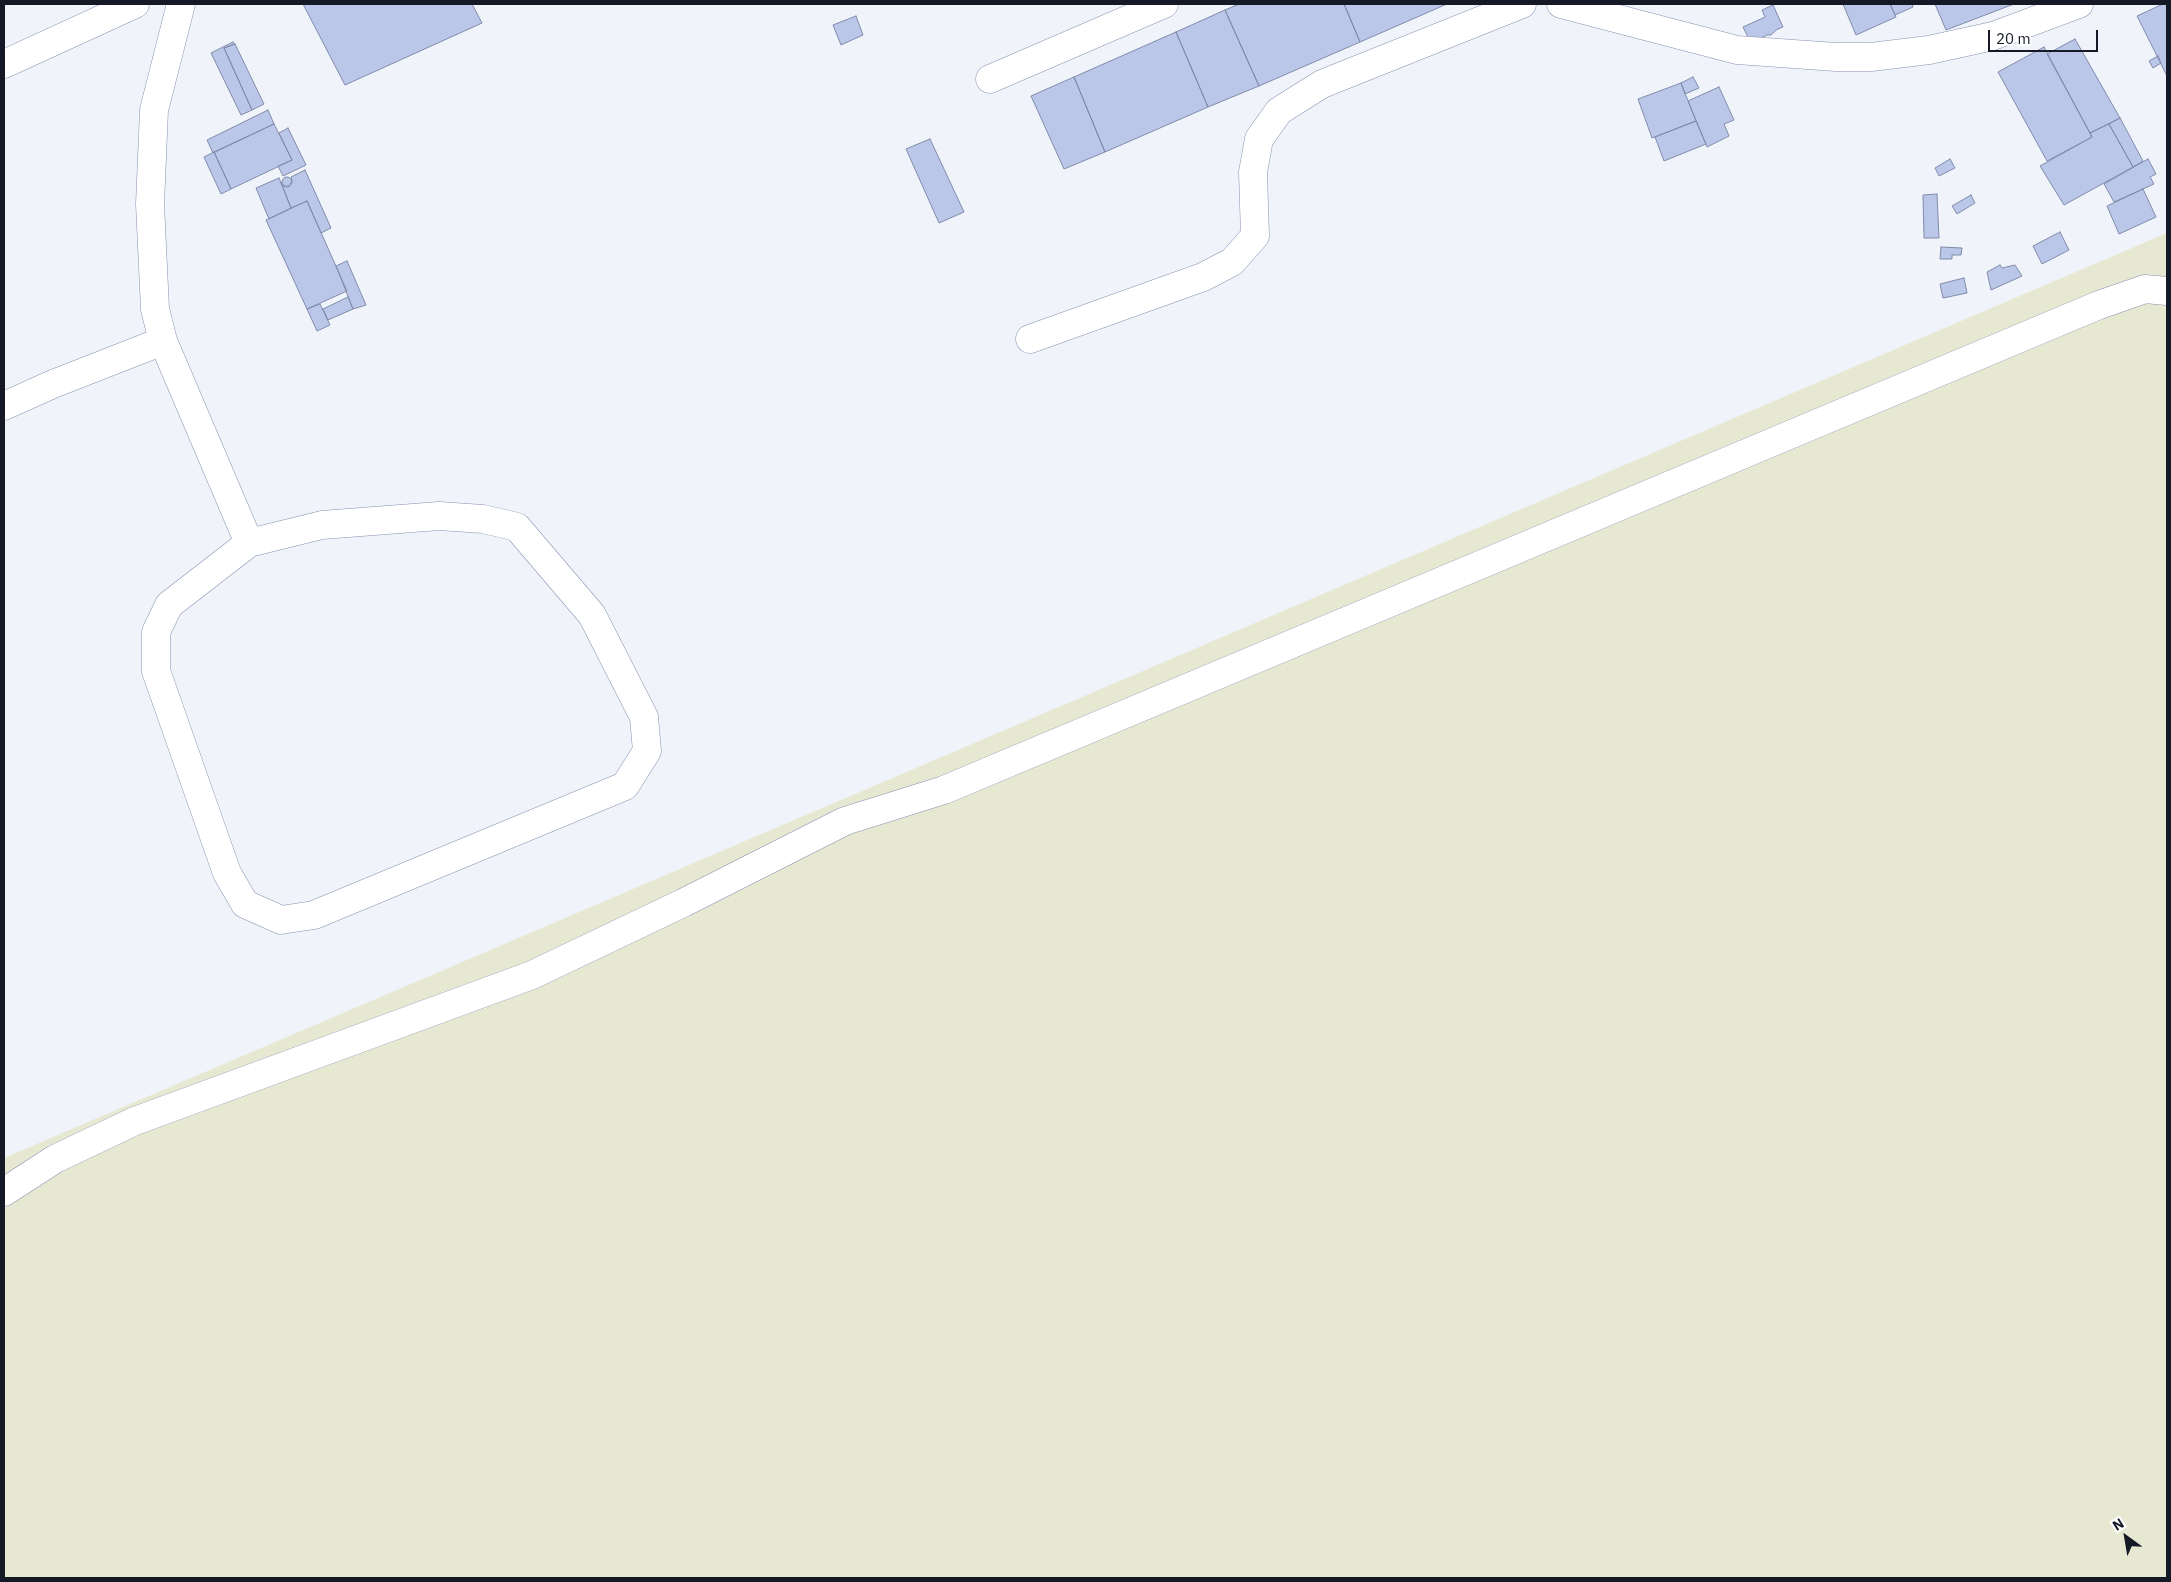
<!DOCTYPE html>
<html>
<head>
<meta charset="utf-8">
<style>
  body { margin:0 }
  #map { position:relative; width:2171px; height:1582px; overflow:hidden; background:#f0f3fa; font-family:"IBM Plex Sans",sans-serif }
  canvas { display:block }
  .frame { position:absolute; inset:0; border:5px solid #151925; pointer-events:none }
  .north { position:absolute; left:2101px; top:1512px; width:50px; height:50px; -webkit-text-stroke:4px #fff; paint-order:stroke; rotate:328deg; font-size:14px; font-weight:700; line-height:20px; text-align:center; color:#151925 }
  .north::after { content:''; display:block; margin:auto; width:18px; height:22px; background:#151925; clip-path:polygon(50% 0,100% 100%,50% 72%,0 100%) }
  .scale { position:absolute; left:1988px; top:30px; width:110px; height:22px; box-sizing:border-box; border:2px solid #151925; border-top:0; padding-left:6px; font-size:15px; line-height:18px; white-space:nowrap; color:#151925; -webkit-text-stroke:4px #fff; paint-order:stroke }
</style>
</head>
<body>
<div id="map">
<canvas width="2171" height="1582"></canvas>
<div class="frame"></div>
<div class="north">N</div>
<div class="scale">20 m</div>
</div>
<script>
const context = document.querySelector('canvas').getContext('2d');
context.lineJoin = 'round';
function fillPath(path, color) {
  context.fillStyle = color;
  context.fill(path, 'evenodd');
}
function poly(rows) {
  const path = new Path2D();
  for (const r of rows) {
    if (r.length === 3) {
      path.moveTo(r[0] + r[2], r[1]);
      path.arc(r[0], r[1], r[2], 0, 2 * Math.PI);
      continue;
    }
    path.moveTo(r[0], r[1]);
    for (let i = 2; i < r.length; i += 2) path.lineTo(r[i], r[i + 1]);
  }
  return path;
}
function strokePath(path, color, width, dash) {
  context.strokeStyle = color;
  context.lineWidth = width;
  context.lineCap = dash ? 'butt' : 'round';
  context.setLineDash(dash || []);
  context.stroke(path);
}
fillPath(poly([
  [2167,233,2167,1578,4,1578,4,1158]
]), '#e7e8d1');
const building = poly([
  [303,4,472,4,482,23,345,85,303,4],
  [1239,4,1344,4,1360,42,1259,86,1225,10,1239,4],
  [1344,4,1447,4,1360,42,1344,4],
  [1843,4,1890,4,1896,17,1856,35,1843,4],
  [1890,4,1912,4,1913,7,1895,15,1890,4],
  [1935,4,2014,4,1946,30,1935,4],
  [2163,4,2167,4,2167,76,2137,16,2163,4],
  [1773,5,1783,27,1776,30,1771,35,1767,35,1751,43,1743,27,1765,17,1762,10,1773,5],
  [1225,10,1259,86,1208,107,1176,32,1225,10],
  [856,16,863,35,841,45,833,25,856,16],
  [1176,32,1208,107,1105,152,1074,77,1176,32],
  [2075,39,2120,118,2090,133,2047,54,2075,39],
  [233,42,235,44,224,48,252,110,241,115,211,53,233,42],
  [235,44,264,104,252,110,224,48,235,44],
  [2044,47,2092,137,2047,161,1998,72,2044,47],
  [2158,56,2161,63,2153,68,2149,61,2158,56],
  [1074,77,1105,152,1064,169,1031,96,1074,77],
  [1693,77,1699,88,1685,94,1681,83,1693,77],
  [1681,83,1696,121,1652,138,1638,99,1681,83],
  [1719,87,1734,120,1724,124,1729,136,1707,147,1688,101,1719,87],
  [268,110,274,124,213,153,207,140,268,110],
  [2120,118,2143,161,2133,167,2109,124,2120,118],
  [1696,121,1706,144,1664,161,1655,137,1696,121],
  [274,124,292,160,231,189,214,152,274,124],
  [2109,124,2133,167,2064,205,2040,166,2092,137,2090,133,2109,124],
  [288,128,306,165,283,176,278,166,292,160,279,133,288,128],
  [930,139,964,212,939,223,906,149,930,139],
  [214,152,231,189,221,194,204,157,214,152],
  [1950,159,1955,168,1939,176,1935,168,1950,159],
  [2148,159,2156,174,2150,177,2154,184,2114,202,2104,184,2148,159],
  [305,170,331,228,321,233,307,201,291,208,281,182,284,186,289,186,292,181,291,177,305,170],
  [287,182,5],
  [279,178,291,208,269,219,256,188,279,178],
  [2143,189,2156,217,2119,234,2107,206,2143,189],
  [1937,194,1939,238,1924,238,1923,195,1937,194],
  [1971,195,1975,203,1957,214,1952,206,1971,195],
  [307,201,347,291,307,309,266,220,307,201],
  [2060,232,2069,250,2042,264,2033,246,2060,232],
  [1941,247,1962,248,1961,255,1952,255,1952,259,1940,259,1941,247],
  [347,261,366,305,353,309,336,266,347,261],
  [2000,265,2002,268,2015,265,2022,276,1991,290,1987,272,2000,265],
  [1964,278,1967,293,1943,298,1940,284,1964,278],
  [348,297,353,309,328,320,323,309,348,297],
  [320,304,330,325,317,331,307,309,320,304]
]);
fillPath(building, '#bac7e9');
strokePath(building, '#7f8baa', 1);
const minor = poly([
  [181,4,154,110,150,204,155,309,163,341,249,543],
  [1561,4,1737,50,1836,57,1871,57,1929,50,1993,36,2079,4],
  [4,64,135,4],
  [990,79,1164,4],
  [1030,339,1203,277,1232,262,1255,236,1253,172,1259,139,1279,111,1322,84,1522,4],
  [4,406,53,384,163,341],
  [439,516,483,519,517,527,592,615,644,717,647,751,625,786,314,915,281,920,245,904,227,873,156,671,156,632,169,605,249,543,322,525,439,516],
  [4,1192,55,1159,135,1121,532,975,683,903,845,821,944,790,2099,305,2145,289,2167,291]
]);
strokePath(minor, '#8692b2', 29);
strokePath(minor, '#fff', 28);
</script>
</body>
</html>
